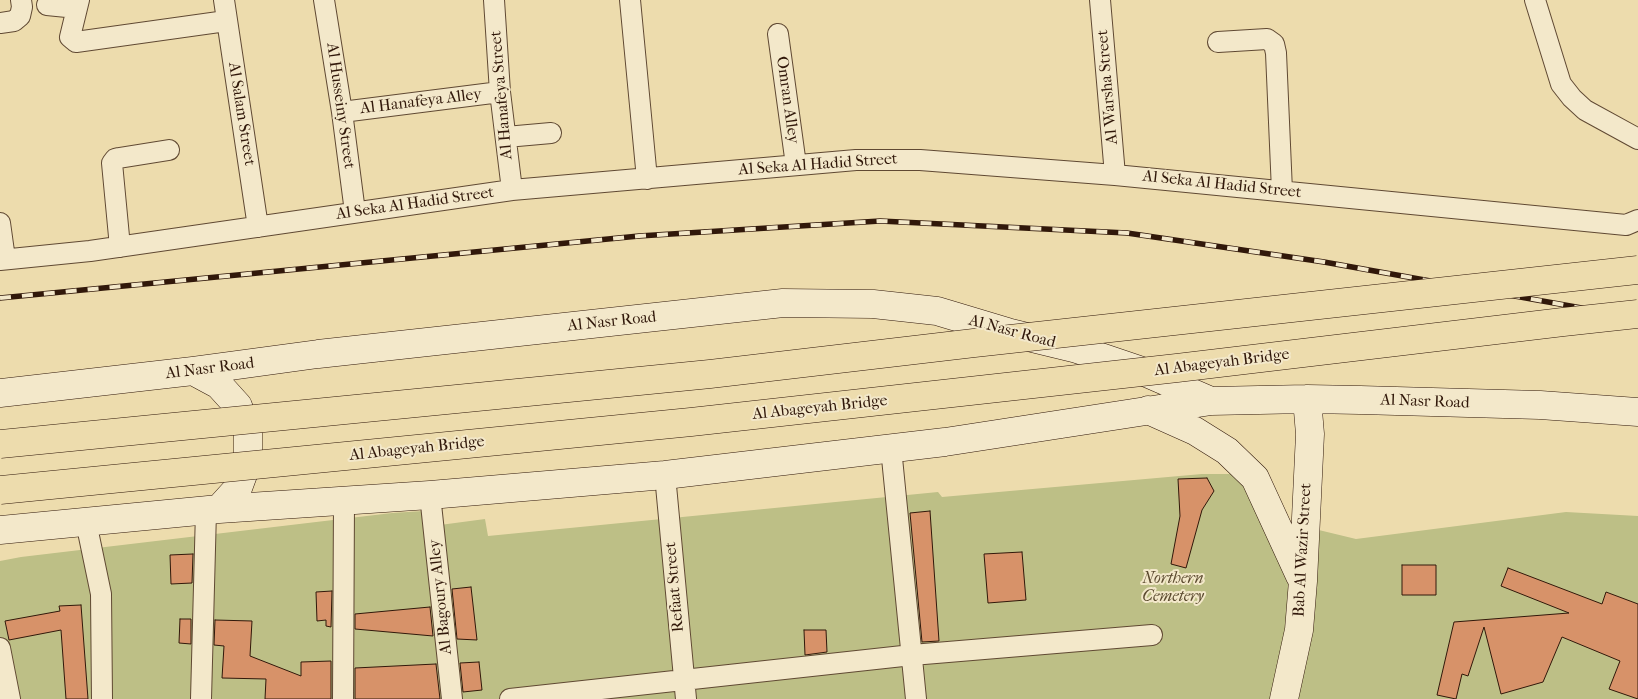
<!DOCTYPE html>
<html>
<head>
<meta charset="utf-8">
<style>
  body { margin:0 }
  canvas { display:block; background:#eddcad }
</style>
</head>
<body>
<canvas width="1638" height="699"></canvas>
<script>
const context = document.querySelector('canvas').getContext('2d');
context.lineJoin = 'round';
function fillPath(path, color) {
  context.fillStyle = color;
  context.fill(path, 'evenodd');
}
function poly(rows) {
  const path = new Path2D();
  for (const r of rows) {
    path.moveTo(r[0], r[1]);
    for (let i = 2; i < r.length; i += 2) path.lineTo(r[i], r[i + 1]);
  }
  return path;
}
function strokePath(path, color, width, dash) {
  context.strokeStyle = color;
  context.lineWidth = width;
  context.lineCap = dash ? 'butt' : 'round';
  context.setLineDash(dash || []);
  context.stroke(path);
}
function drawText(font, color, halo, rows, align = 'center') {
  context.font = font + ' "IM FELL French Canon",serif';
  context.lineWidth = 4;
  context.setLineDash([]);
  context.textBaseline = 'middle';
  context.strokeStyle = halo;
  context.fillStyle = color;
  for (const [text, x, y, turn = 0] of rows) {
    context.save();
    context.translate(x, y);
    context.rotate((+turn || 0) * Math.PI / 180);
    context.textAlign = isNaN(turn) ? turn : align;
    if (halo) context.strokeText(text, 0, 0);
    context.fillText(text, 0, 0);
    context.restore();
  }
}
fillPath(poly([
  [1202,474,1238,474,1265,517,1356,539,1566,512,1638,516,1638,699,0,699,0,561,21,557,392,513,423,511,425,527,485,519,488,536,938,492,942,497]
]), '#bdbf86');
const building = poly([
  [1207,478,1214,491,1202,510,1186,568,1171,564,1180,516,1178,479,1207,478],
  [930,511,939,641,922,642,910,513,930,511],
  [1022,552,1026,600,988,603,984,554,1022,552],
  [193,554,192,583,171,584,170,555,193,554],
  [1402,565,1436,565,1436,595,1402,595,1402,565],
  [1508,568,1602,604,1606,592,1638,604,1638,699,1609,689,1620,661,1562,637,1543,682,1501,694,1484,627,1468,676,1462,674,1456,699,1437,695,1454,622,1569,613,1501,586,1508,568],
  [471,587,477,640,457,639,452,589,471,587],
  [332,591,331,627,326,626,326,620,317,621,316,592,332,591],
  [81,605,88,699,66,699,61,630,9,640,5,621,60,611,59,606,81,605],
  [430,607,433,636,355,629,355,614,430,607],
  [180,619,191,619,191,644,179,643,180,619],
  [215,620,252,621,250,656,301,676,301,662,331,661,331,699,265,699,266,679,222,678,224,646,214,645,215,620],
  [804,630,826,630,827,652,805,655,804,630],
  [479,662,482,690,463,692,460,663,479,662],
  [436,664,440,699,355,699,355,668,436,664]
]);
fillPath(building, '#d79269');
strokePath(building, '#31180a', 1);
const street = poly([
  [79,0,70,37,76,42,226,21],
  [224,0,258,227],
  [324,0,342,112,355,212],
  [494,0,500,92,512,190],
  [630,0,647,179],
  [1100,0,1115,175],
  [1535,0,1561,84,1572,98,1585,110,1638,139],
  [47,5,77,8],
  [0,23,14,21,20,16,22,7,21,0],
  [778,34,796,165],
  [1218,42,1267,39,1274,44,1276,53,1282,191],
  [342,112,500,92],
  [506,137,551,133],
  [0,223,5,259],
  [120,247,112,163,115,159,119,158,169,150],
  [0,260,90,251,512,190,856,160,920,160,1115,175,1626,225,1638,220],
  [891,448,916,699],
  [665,475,686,699],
  [430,495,452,699],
  [86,522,101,594,102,699],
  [0,648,10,699],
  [201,699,206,511],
  [343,699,344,501],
  [510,699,912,655,1152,635]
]);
const secondary = poly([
  [193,371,219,385,238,406,248,433,248,461,238,488,219,509],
  [0,393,193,371,318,354,783,303,873,304,937,311,1007,332,1077,349,1142,371,1211,401],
  [1148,410,1195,431,1227,451,1255,478,1300,576],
  [0,530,219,509,430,495,665,475,945,442,1211,401,1307,399,1360,400,1540,405,1638,412],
  [1284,699,1299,630,1303,581,1310,434,1307,399]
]);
strokePath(street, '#604933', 22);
strokePath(secondary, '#31180a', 29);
strokePath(street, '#f3e8ca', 20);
strokePath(secondary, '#f3e8ca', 28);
const rail = poly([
  [0,298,639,236,880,221,1127,233,1324,262,1638,318]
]);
strokePath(rail, '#31180a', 5.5);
strokePath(rail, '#f3e8ca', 4, [11]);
const highwayBridge = poly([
  [0,444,710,374,974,343,1638,270],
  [0,490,691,422,1177,368,1563,322,1638,314]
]);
strokePath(highwayBridge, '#31180a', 29, []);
strokePath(highwayBridge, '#eddcad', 28);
drawText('16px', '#31180a', '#f3e8ca', [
  ["Al Warsha Street",1108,87,-95],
  ["Al Hanafeya Street",502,95,-95],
  ["Omran Alley",787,100,82],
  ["Al Hanafeya Alley",421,102,-7],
  ["Al Husseiny Street",340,106,82],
  ["Al Salam Street",241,114,81],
  ["Al Seka Al Hadid Street",818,165,-4],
  ["Al Seka Al Hadid Street",1222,185,6],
  ["Al Seka Al Hadid Street",415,204,-8],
  ["Al Nasr Road",612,322,-6],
  ["Al Nasr Road",1012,332,15],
  ["Al Abageyah Bridge",1222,363,-7],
  ["Al Nasr Road",210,369,-7],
  ["Al Nasr Road",1425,402,2],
  ["Al Abageyah Bridge",820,408,-6],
  ["Al Abageyah Bridge",417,449,-6],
  ["Bab Al Wazir Street",1303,550,-87],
  ["Refaat Street",675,587,-95],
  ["Al Bagoury Alley",441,597,-96]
]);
drawText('italic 16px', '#5b4a2f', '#f3e8ca', [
  ["Northern",1173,579],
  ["Cemetery",1173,597]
]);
</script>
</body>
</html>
